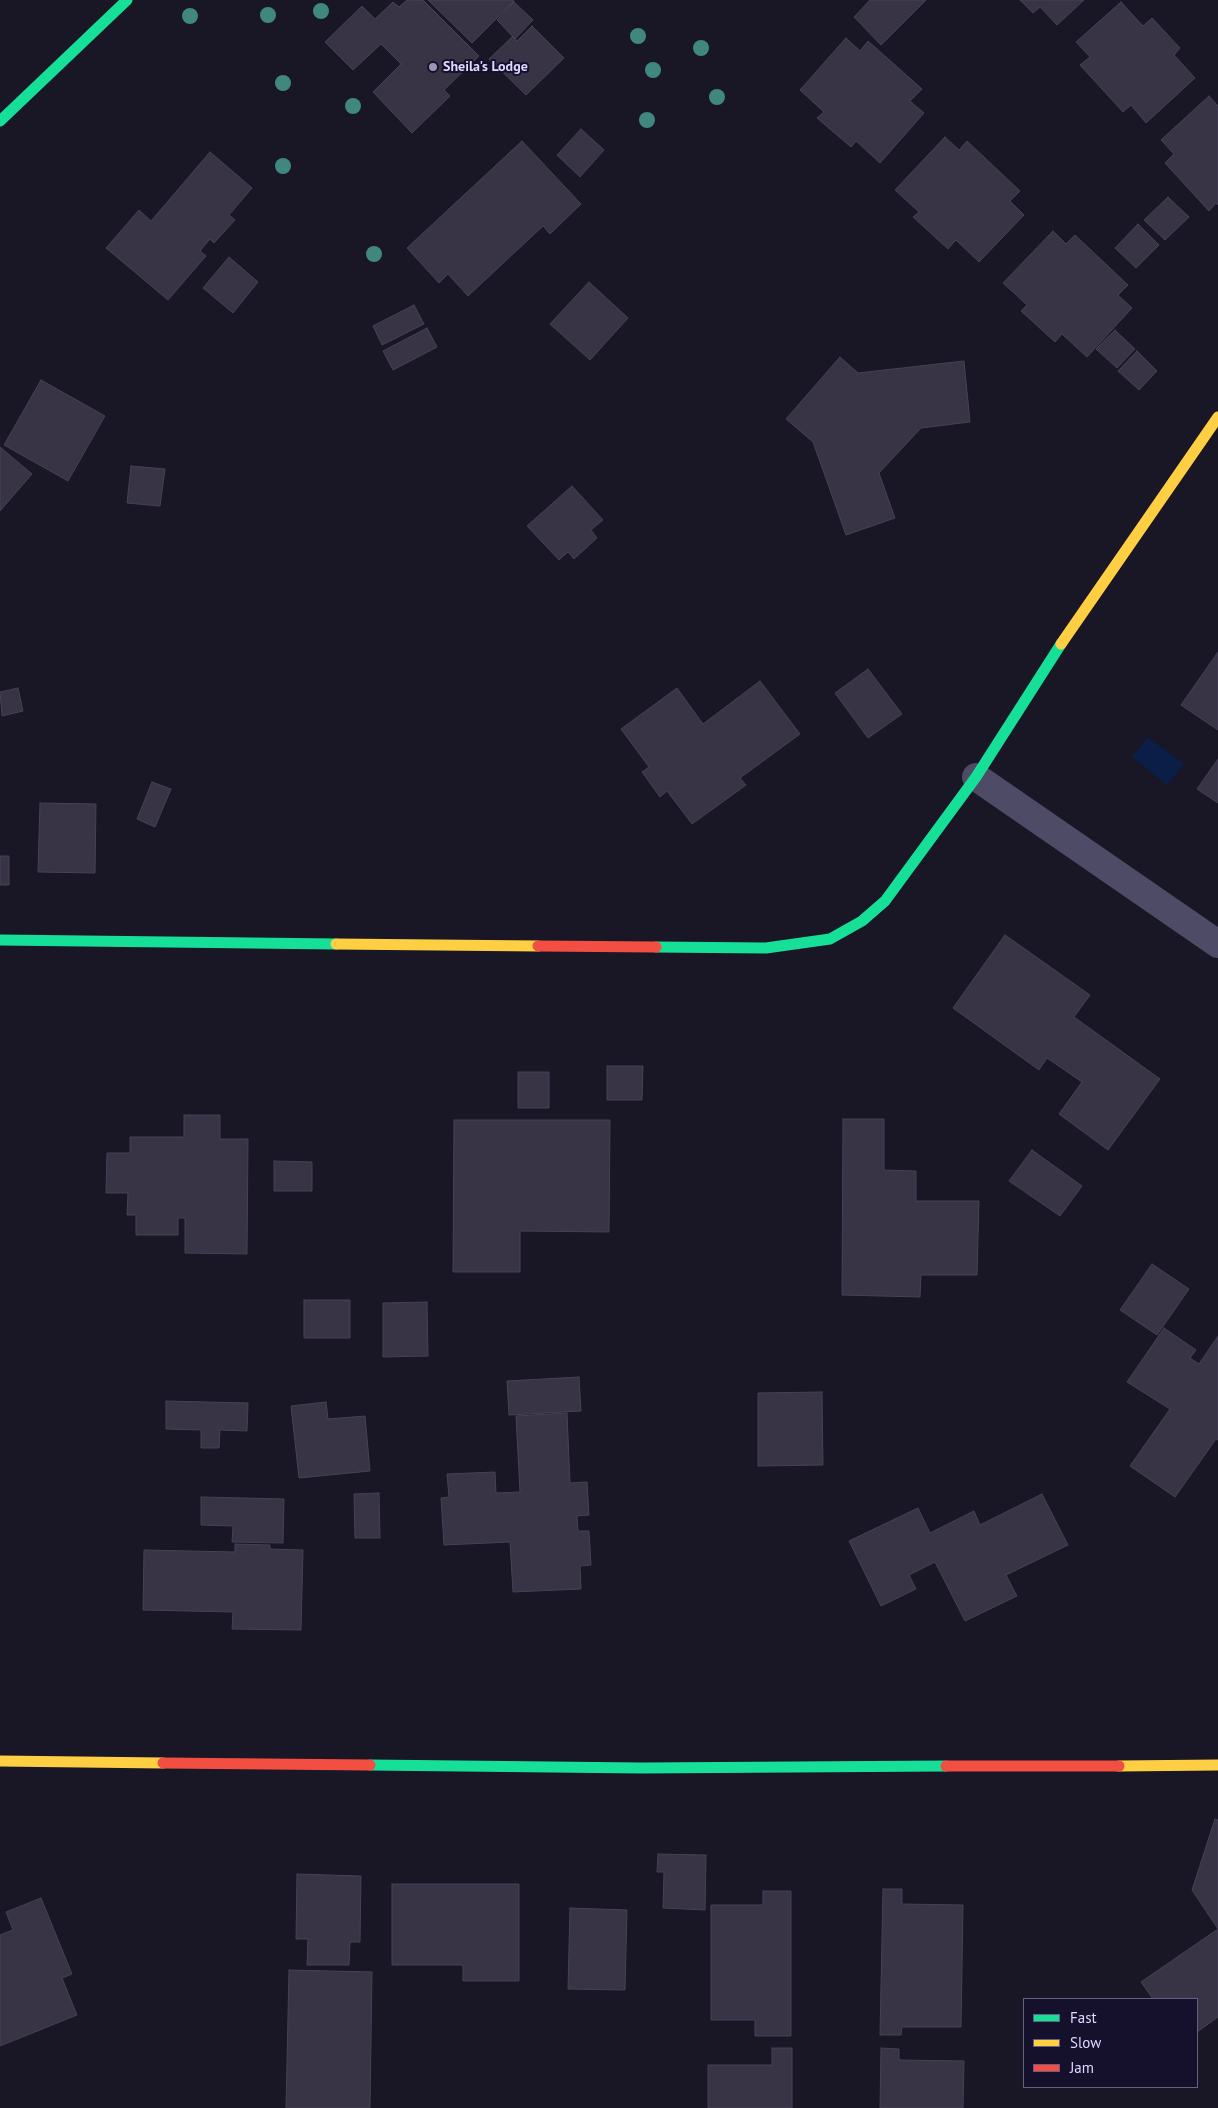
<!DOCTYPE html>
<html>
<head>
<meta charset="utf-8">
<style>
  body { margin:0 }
  #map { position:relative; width:1218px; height:2108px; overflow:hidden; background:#191625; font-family:"PT Sans",sans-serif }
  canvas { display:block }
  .legend { position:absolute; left:1023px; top:1998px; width:175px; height:90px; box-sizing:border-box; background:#15102b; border:1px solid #666180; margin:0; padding:6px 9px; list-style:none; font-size:15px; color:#dfdaff }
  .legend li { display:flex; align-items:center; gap:10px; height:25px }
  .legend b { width:25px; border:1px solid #666180 }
</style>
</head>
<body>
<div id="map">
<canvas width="1218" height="2108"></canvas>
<ul class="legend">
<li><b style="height:6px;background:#16e098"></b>Fast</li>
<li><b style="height:6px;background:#ffcf43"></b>Slow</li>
<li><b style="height:6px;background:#f24e42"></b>Jam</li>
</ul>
</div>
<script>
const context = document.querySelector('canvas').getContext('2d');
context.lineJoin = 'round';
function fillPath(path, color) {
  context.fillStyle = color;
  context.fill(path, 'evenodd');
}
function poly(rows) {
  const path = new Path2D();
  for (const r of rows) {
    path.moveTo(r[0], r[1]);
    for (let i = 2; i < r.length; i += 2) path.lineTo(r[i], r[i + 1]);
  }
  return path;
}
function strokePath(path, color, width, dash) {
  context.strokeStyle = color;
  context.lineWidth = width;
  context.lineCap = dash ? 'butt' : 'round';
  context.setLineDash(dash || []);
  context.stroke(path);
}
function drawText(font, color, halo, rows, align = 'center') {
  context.font = font + ' "PT Sans",sans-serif';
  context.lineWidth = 4;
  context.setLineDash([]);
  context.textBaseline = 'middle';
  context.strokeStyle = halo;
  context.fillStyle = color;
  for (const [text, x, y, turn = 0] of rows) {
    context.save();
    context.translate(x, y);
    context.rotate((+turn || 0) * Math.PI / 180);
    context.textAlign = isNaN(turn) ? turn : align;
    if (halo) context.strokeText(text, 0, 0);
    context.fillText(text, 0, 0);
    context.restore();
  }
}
fillPath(poly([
  [1148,737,1184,764,1167,785,1132,757]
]), '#0a1e48');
const building = poly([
  [407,0,423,0,479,56,444,90,450,96,412,133,373,92,401,64,381,44,353,70,325,42,362,6,375,19,393,2,399,7,407,0],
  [428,0,513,0,514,1,472,43,428,0],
  [870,0,926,0,881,45,854,17,870,0],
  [1020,0,1084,0,1057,25,1040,7,1033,13,1020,0],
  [514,2,533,20,515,39,497,20,514,2],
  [1121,2,1143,26,1152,18,1180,48,1174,55,1195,78,1146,123,1131,105,1123,112,1080,65,1090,57,1076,42,1121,2],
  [532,26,564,58,526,95,489,59,513,36,517,41,532,26],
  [846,38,860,51,868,41,922,89,910,101,924,113,880,163,856,141,851,147,817,118,824,112,800,90,846,38],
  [1209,96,1218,106,1218,205,1216,203,1209,211,1165,163,1174,154,1161,140,1209,96],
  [581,129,604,150,580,177,557,155,581,129],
  [945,137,959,150,967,141,1020,191,1010,201,1024,215,979,262,956,240,948,249,913,217,919,212,895,190,945,137],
  [522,141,581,204,550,234,543,226,468,296,448,274,439,283,407,248,522,141],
  [210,152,252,188,229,215,235,220,214,243,210,239,200,251,206,256,168,300,106,248,139,210,151,221,210,152],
  [1168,197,1189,217,1165,240,1144,220,1168,197],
  [1138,224,1159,245,1136,268,1115,248,1138,224],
  [1053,231,1066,244,1075,235,1128,285,1118,295,1132,308,1087,357,1062,334,1055,342,1021,311,1027,305,1003,283,1053,231],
  [229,257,258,282,233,313,203,288,229,257],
  [589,282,628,318,590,360,550,324,589,282],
  [414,305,424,324,382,345,373,326,414,305],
  [427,328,437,347,393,370,383,351,427,328],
  [1115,330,1135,349,1117,368,1096,349,1115,330],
  [1137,351,1157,371,1139,390,1118,371,1137,351],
  [840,357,858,373,964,361,970,422,921,428,879,473,895,518,846,535,813,442,786,419,840,357],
  [41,380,105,416,68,481,4,445,41,380],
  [0,447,32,474,0,511,0,447],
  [131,466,165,469,160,506,127,503,131,466],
  [572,486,603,520,591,530,597,538,574,559,568,552,559,560,527,526,572,486],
  [1218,652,1218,730,1181,705,1218,652],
  [868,669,902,714,868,738,835,693,868,669],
  [760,681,800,734,740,778,746,785,692,824,667,791,660,797,642,772,649,767,621,729,677,688,703,724,760,681],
  [18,688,23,711,2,716,0,692,18,688],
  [1218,759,1218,803,1197,789,1218,759],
  [152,782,171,789,155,827,137,819,152,782],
  [40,803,96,804,95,873,38,872,40,803],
  [0,856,9,856,9,885,0,885,0,856],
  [1005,935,1090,995,1074,1017,1160,1079,1108,1150,1059,1114,1082,1082,1047,1058,1039,1070,953,1008,1005,935],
  [607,1066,643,1066,642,1100,607,1100,607,1066],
  [518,1072,549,1072,549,1108,518,1108,518,1072],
  [184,1115,220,1115,220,1139,248,1139,247,1254,185,1253,185,1218,178,1218,178,1235,136,1235,136,1215,127,1215,128,1193,106,1193,107,1153,130,1153,130,1137,184,1137,184,1115],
  [843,1119,884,1119,884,1170,916,1171,916,1201,979,1201,977,1275,921,1275,920,1297,842,1295,843,1119],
  [454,1120,610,1120,609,1232,520,1231,520,1272,453,1272,454,1120],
  [1032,1150,1082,1186,1060,1216,1009,1181,1032,1150],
  [274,1161,312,1162,312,1191,274,1191,274,1161],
  [1152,1264,1189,1289,1157,1335,1120,1310,1152,1264],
  [304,1300,350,1300,350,1338,304,1338,304,1300],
  [427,1302,428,1356,383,1357,383,1303,427,1302],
  [1164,1328,1196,1350,1190,1358,1199,1364,1218,1336,1218,1440,1216,1439,1175,1497,1130,1466,1170,1409,1127,1382,1164,1328],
  [579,1377,581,1411,509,1415,507,1381,579,1377],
  [822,1392,823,1465,758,1466,758,1393,822,1392],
  [166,1401,248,1403,247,1431,220,1430,219,1448,201,1448,201,1430,166,1429,166,1401],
  [326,1402,328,1419,365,1416,370,1471,299,1478,291,1406,326,1402],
  [567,1413,570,1483,587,1482,589,1515,577,1516,578,1531,589,1531,591,1565,580,1566,581,1589,513,1592,510,1542,444,1545,441,1498,449,1497,447,1474,495,1472,496,1493,520,1492,516,1416,567,1413],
  [379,1493,380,1538,355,1538,354,1494,379,1493],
  [1042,1494,1068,1545,1006,1575,1017,1596,965,1621,935,1562,909,1575,916,1589,881,1606,849,1541,918,1508,930,1533,974,1511,980,1525,1042,1494],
  [201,1497,284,1499,283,1543,232,1542,233,1526,201,1525,201,1497],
  [235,1544,270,1545,270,1549,303,1550,301,1630,232,1629,233,1612,143,1610,144,1550,235,1552,235,1544],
  [1215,1819,1218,1820,1218,1929,1192,1890,1215,1819],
  [658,1854,706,1855,705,1910,663,1908,664,1872,657,1872,658,1854],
  [297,1874,361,1876,360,1942,350,1942,349,1965,307,1965,308,1939,296,1939,297,1874],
  [392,1884,519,1884,519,1981,463,1981,463,1965,392,1965,392,1884],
  [883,1889,902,1889,902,1904,963,1905,961,2027,902,2027,901,2035,880,2035,883,1889],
  [763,1891,791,1891,791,2036,755,2036,755,2020,711,2020,711,1905,763,1905,763,1891],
  [41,1898,72,1974,62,1978,77,2015,0,2046,0,1935,13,1930,6,1912,41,1898],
  [570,1908,627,1910,625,1990,568,1989,570,1908],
  [1218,1929,1218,2017,1197,2032,1197,1999,1153,1999,1141,1982,1218,1929],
  [289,1970,372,1972,370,2108,286,2108,289,1970],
  [772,2048,792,2048,792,2108,708,2108,708,2065,772,2065,772,2048],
  [881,2048,899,2049,899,2060,964,2061,963,2108,880,2108,881,2048]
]);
fillPath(building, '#383446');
strokePath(building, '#464158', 1);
strokePath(poly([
  [976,777,1218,944]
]), '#4d4b66', 28);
strokePath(poly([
  [0,121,127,0],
  [0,940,336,944],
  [656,947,766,948,830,939,862,921,885,901,976,777,1061,644],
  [370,1765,641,1768,946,1766]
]), '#16e098', 11);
strokePath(poly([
  [1061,644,1218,417],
  [336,944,538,946],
  [0,1761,163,1763],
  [1119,1766,1218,1765]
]), '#ffcf43', 11);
strokePath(poly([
  [538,946,656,947],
  [163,1763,370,1765],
  [946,1766,1119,1766]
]), '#f24e42', 11);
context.fillStyle = '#40887f';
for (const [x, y] of [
  [321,11],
  [268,15],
  [190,16],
  [638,36],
  [701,48],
  [653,70],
  [283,83],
  [717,97],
  [353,106],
  [647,120],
  [283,166],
  [374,254]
]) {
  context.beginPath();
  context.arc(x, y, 8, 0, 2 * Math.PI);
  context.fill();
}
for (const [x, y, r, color] of [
  [433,67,5,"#9a95b3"]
]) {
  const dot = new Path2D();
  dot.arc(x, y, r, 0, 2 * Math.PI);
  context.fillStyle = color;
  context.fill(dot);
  strokePath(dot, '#15102b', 2);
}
drawText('bold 14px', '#dfdaff', '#15102b', [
  ["Sheila's Lodge",443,67]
], 'left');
</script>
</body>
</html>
